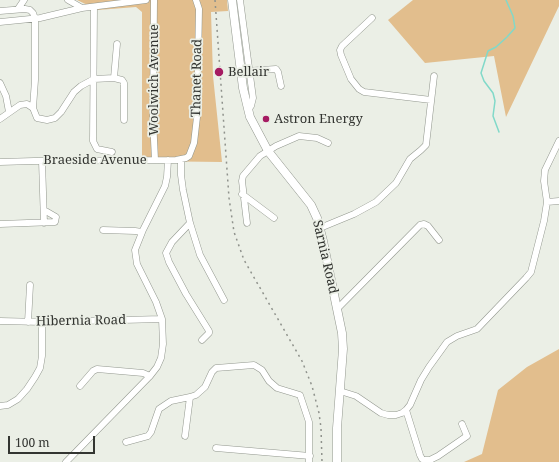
<!DOCTYPE html>
<html>
<head>
<meta charset="utf-8">
<style>
  body { margin:0 }
  #map { position:relative; width:559px; height:462px; overflow:hidden; background:#ebefe6; font-family:"Noto Serif",serif }
  canvas { display:block }
  .scale { position:absolute; left:8px; top:436px; width:87px; height:18px; box-sizing:border-box; border:2px solid #333531; border-top:0; padding-left:5px; font-size:12px; line-height:14px; white-space:nowrap; color:#333531; -webkit-text-stroke:3px #ebefe6; paint-order:stroke }
</style>
</head>
<body>
<div id="map">
<canvas width="559" height="462"></canvas>
<div class="scale">100 m</div>
</div>
<script>
const context = document.querySelector('canvas').getContext('2d');
context.lineJoin = 'round';
function fillPath(path, color) {
  context.fillStyle = color;
  context.fill(path, 'evenodd');
}
function poly(rows) {
  const path = new Path2D();
  for (const r of rows) {
    path.moveTo(r[0], r[1]);
    for (let i = 2; i < r.length; i += 2) path.lineTo(r[i], r[i + 1]);
  }
  return path;
}
function strokePath(path, color, width, dash) {
  context.strokeStyle = color;
  context.lineWidth = width;
  context.lineCap = dash ? 'butt' : 'round';
  context.setLineDash(dash || []);
  context.stroke(path);
}
function drawText(font, color, halo, rows, align = 'center') {
  context.font = font + ' "Noto Serif",serif';
  context.lineWidth = 3.5;
  context.setLineDash([]);
  context.textBaseline = 'middle';
  context.strokeStyle = halo;
  context.fillStyle = color;
  for (const [text, x, y, turn = 0] of rows) {
    context.save();
    context.translate(x, y);
    context.rotate((+turn || 0) * Math.PI / 180);
    context.textAlign = isNaN(turn) ? turn : align;
    if (halo) context.strokeText(text, 0, 0);
    context.fillText(text, 0, 0);
    context.restore();
  }
}
fillPath(poly([
  [77,0,227,0,228,11,211,12,213,76,222,162,142,161,142,12,136,7,98,10],
  [413,0,559,0,559,6,506,117,494,56,425,63,388,20],
  [559,349,559,462,464,462,482,454,498,390,527,367]
]), '#e2be8d');
strokePath(poly([
  [499,132,493,116,495,101,493,93,484,81,481,73,488,51,496,47,507,37,515,28,513,16,506,0]
]), '#81d9c9', 1.5);
const minor = poly([
  [68,0,82,8],
  [154,0,153,119,155,160],
  [240,0,253,98,251,106,248,110],
  [94,7,93,141,97,149,112,152],
  [18,9,24,0],
  [0,11,25,9,30,10,33,13,35,19,35,80,33,108,37,118,47,120,55,118,61,112,74,92,81,86,94,79,114,78,122,80,124,83,124,120],
  [372,18,342,46,340,50,341,55,351,79,359,89,364,92,431,100],
  [0,22,40,18,82,8,146,0],
  [247,71,276,69,278,72,281,86],
  [114,78,117,44],
  [0,83,6,96,9,112],
  [0,119,20,105,27,104,33,108],
  [181,159,181,175,183,190,190,223,200,255,224,300],
  [42,161,44,223],
  [0,162,34,161,176,160,186,158,189,156,194,143,197,117,199,9,196,0],
  [242,194,274,218],
  [547,202,559,201],
  [190,223,172,242,166,253,169,262,186,294,209,331,209,333,202,340],
  [247,223,242,181,243,176,260,156,276,146,299,136,317,138,328,143],
  [0,224,55,222,56,217,44,210],
  [320,228,354,214,376,202,396,183,410,159,421,150,426,145,434,76],
  [103,230,135,231,142,232],
  [337,309,420,225,424,224,428,226,439,240],
  [0,321,42,322,162,319],
  [28,322,30,285],
  [80,386,93,371,97,369,143,373,150,376],
  [340,391,356,396,381,413,388,415,396,415,402,413,406,410,410,405,421,380,429,367,447,342,457,336,477,329,526,278,531,272,544,221,547,202,544,181,545,170,559,141],
  [0,406,8,405,18,399,27,389,35,377,40,368,42,356,42,322],
  [406,410,420,455,422,459,425,460,430,460,438,456,467,436,462,424],
  [185,436,190,397],
  [126,442,148,436,151,432,159,409,171,401,190,397,196,395,205,387,212,372,216,368,254,365,262,370,269,381,277,388,300,395,309,422,309,462],
  [216,448,310,456],
  [66,462,150,376,157,367,161,358,163,344,162,319,156,302,137,264,135,250,143,230,165,186,167,177,168,160]
]);
const major = poly([
  [232,0,243,88,250,117,268,151,311,205,317,218,323,241,342,333,343,349,337,428,337,462]
]);
strokePath(minor, '#92978e', 7);
strokePath(major, '#92978e', 9);
strokePath(minor, '#fff', 6);
strokePath(major, '#fff', 8);
strokePath(poly([
  [215,0,229,198,234,232,244,260,302,361,312,386,319,413,321,428,322,462]
]), '#8f928c', 1.5, [2, 4]);
for (const [x, y, r, color] of [
  [219,72,5,"#a51b62"],
  [266,119,4,"#a51b62"]
]) {
  const dot = new Path2D();
  dot.arc(x, y, r, 0, 2 * Math.PI);
  context.fillStyle = color;
  context.fill(dot);
  strokePath(dot, '#ebefe6', 1.5);
}
drawText('13px', '#333531', '#ebefe6', [
  ["Bellair",228,72],
  ["Astron Energy",274,119]
], 'left');
drawText('13px', '#333531', '#ebefe6', [
  ["Thanet Road",197,78,-89],
  ["Woolwich Avenue",154,80,-90],
  ["Braeside Avenue",95,160],
  ["Sarnia Road",325,257,77],
  ["Hibernia Road",81,321,-1]
]);
</script>
</body>
</html>
